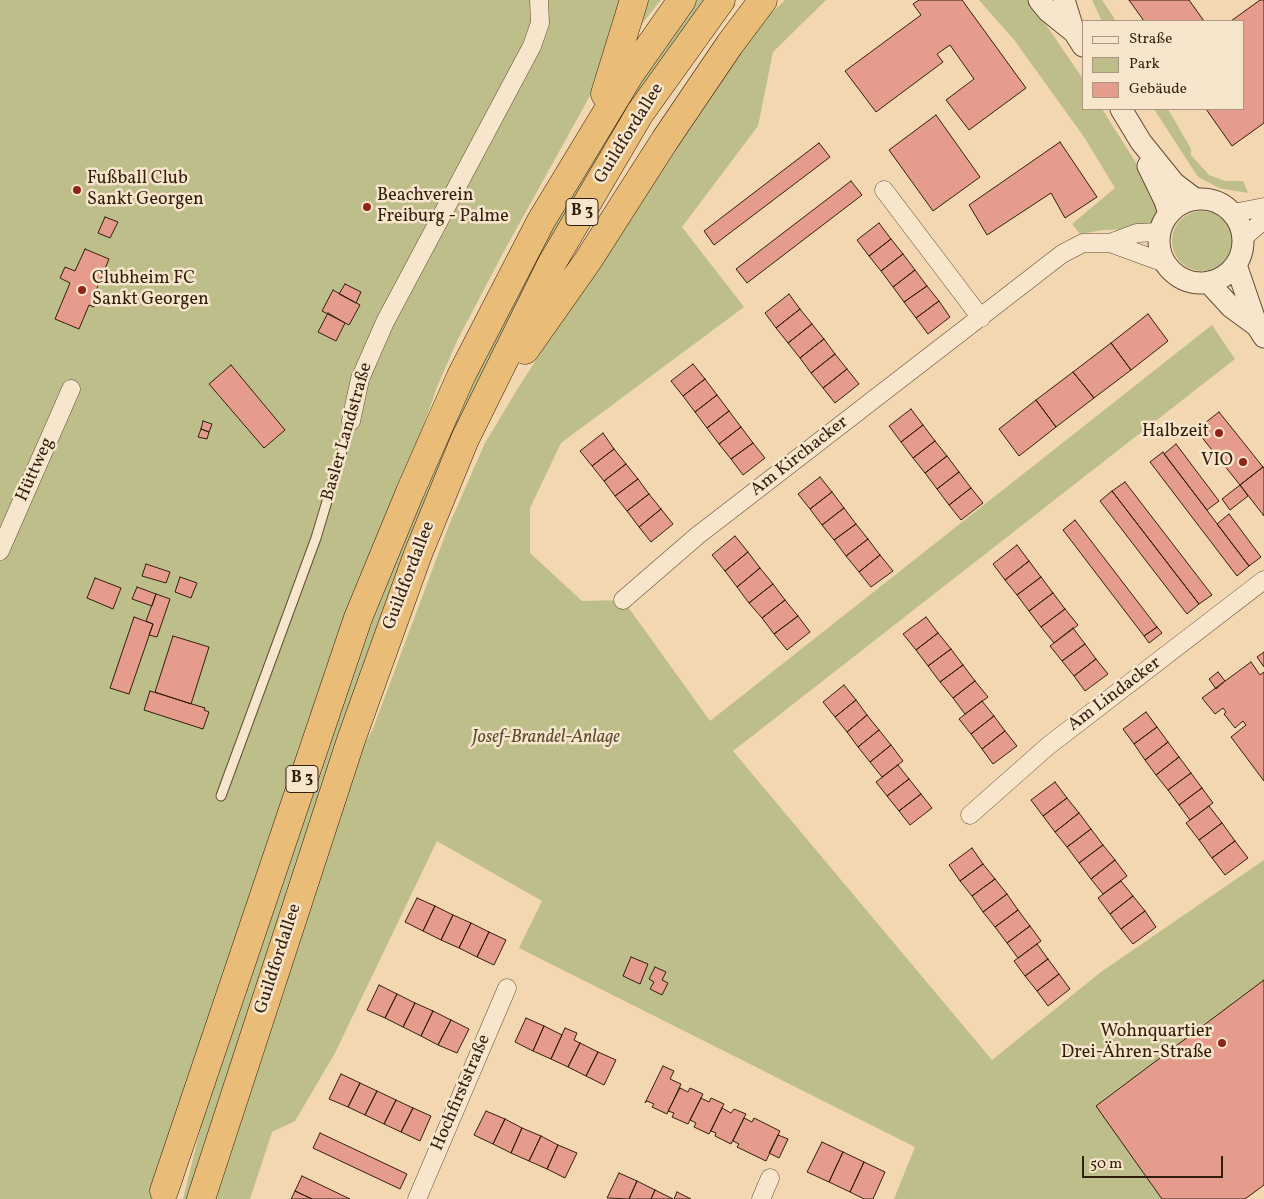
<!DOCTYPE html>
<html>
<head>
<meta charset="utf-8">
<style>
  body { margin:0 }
  #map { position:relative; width:1264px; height:1199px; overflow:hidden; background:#f2d7b1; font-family:Vollkorn,serif }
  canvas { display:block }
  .legend { position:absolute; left:1082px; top:20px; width:162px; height:90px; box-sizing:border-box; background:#f7e5cc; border:1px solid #a99580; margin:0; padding:6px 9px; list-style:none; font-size:15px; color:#331e0e }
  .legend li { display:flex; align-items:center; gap:10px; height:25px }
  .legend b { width:25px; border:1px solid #a99580 }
  .scale { position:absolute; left:1082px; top:1156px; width:141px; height:22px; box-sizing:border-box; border:2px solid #331e0e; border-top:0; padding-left:6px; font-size:15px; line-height:18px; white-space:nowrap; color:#331e0e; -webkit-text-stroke:4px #f7e5cc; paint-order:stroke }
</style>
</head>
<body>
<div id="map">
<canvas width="1264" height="1199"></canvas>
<ul class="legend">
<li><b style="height:6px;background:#f7e5cc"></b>Straße</li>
<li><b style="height:14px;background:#bdbe8a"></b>Park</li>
<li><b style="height:14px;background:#e59c8c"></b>Gebäude</li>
</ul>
<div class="scale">50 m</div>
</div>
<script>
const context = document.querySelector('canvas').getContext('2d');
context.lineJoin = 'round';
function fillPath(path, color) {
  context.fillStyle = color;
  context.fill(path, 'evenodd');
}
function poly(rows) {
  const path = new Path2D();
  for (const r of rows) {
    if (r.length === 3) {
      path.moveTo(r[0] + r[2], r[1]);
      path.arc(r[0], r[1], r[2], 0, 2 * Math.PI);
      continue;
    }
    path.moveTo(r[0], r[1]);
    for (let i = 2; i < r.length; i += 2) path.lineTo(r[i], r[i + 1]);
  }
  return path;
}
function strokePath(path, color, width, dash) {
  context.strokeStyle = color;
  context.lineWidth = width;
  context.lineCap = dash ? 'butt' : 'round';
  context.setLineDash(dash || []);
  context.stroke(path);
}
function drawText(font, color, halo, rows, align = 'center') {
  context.font = font + ' Vollkorn,serif';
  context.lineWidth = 5;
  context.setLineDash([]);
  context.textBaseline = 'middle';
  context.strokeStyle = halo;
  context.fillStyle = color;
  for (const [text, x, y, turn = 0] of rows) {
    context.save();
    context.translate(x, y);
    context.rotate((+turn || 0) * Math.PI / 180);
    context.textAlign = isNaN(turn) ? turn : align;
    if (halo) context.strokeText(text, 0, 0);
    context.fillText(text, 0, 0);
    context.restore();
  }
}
fillPath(poly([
  [0,0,628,0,612,56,503,253,457,341,437,387,154,1199,0,1199],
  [642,0,661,0,641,25,636,21],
  [695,0,707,0,547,252,188,1199,183,1199,202,1122,314,786,377,608,428,480,505,313,590,158],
  [785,0,826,0,773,52,758,126,682,227,744,307,561,443,530,508,530,553,582,601,623,600,710,721,1212,325,1235,359,733,751,992,1060,1101,972,1264,860,1264,981,1096,1106,1162,1199,894,1199,915,1147,519,948,542,901,437,841,335,1053,295,1121,272,1132,250,1199,209,1199,350,771,372,731,449,525,485,443,518,388,716,83,749,34],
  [979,0,1029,0,1083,79,1083,109,1102,109,1150,185,1158,210,1152,222,1131,229,1103,230,1080,234,1072,224,1115,188,1084,137,1015,41],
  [1092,0,1102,0,1116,21,1102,21],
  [1154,109,1168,109,1191,149,1191,155,1209,175,1225,181,1243,181,1248,193,1219,188,1198,177],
  [1202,241,30]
]), '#bdbe8a');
const building = poly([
  [919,0,962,0,1026,88,969,130,946,100,974,79,950,45,937,54,943,62,876,112,845,71,921,15,913,4,919,0],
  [1129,0,1189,0,1204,21,1144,21,1129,0],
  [1260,0,1264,0,1264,123,1232,146,1206,109,1243,109,1243,21,1231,21,1260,0],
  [936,115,980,177,933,211,889,150,936,115],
  [1060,142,1097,197,1065,218,1051,193,987,235,969,205,1060,142],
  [819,143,830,157,714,245,704,231,819,143],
  [851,181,862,195,747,283,736,269,851,181],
  [105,217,118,222,110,238,98,233,105,217],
  [879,223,891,239,869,256,857,240,879,223],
  [891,239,903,254,881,271,869,256,891,239],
  [85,249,109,259,93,298,97,300,94,307,89,305,79,329,55,319,70,283,60,278,65,267,75,271,85,249],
  [903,254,915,270,893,287,881,271,903,254],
  [915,270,927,286,904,302,893,287,915,270],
  [345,284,361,292,356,303,339,294,345,284],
  [927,286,939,301,916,318,904,302,927,286],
  [333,290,360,305,349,325,322,311,333,290],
  [789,294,800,309,776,328,765,313,789,294],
  [939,301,950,317,928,334,916,318,939,301],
  [800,309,812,324,788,343,776,328,800,309],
  [328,313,345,323,336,341,318,332,328,313],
  [1148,314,1168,341,1131,370,1111,343,1148,314],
  [812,324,824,339,800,358,788,343,812,324],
  [824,339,835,354,811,373,800,358,824,339],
  [1111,343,1131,370,1094,398,1073,372,1111,343],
  [835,354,847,369,823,388,811,373,835,354],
  [693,364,705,379,683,396,671,381,693,364],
  [231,365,285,430,264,448,209,384,231,365],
  [847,369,859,384,835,403,823,388,847,369],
  [1073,372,1094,398,1056,427,1036,400,1073,372],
  [705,379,717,395,695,412,683,396,705,379],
  [717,395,729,411,707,428,695,412,717,395],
  [1036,400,1056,427,1019,456,999,429,1036,400],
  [911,409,923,425,901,442,889,426,911,409],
  [729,411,741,427,719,444,707,428,729,411],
  [1219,412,1263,467,1240,485,1196,430,1219,412],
  [203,421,212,424,209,432,201,429,203,421],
  [923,425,935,441,913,458,901,442,923,425],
  [741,427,753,443,731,459,719,444,741,427],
  [201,429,209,432,207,439,198,437,201,429],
  [603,433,614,449,592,466,580,451,603,433],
  [935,441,947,456,925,473,913,458,935,441],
  [753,443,765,458,743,475,731,459,753,443],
  [1176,444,1219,501,1207,510,1164,454,1176,444],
  [614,449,626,464,604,481,592,466,614,449],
  [1163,452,1249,566,1237,576,1150,462,1163,452],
  [947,456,959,472,937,489,925,473,947,456],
  [626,464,638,479,615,496,604,481,626,464],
  [1263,467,1264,468,1264,516,1240,485,1263,467],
  [959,472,971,488,949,505,937,489,959,472],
  [820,477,832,492,810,509,798,494,820,477],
  [638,479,649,494,627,511,615,496,638,479],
  [1125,482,1212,595,1199,604,1112,491,1125,482],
  [1240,485,1248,496,1230,510,1222,499,1240,485],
  [971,488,983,503,961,520,949,505,971,488],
  [1112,491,1199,604,1187,614,1100,501,1112,491],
  [832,492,844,508,822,525,810,509,832,492],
  [649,494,661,509,639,527,627,511,649,494],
  [844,508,856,524,834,540,822,525,844,508],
  [661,509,673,524,651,542,639,527,661,509],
  [1229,514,1261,557,1249,566,1217,524,1229,514],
  [1075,520,1157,627,1144,636,1063,530,1075,520],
  [856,524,868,539,846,556,834,540,856,524],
  [735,536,748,552,725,571,712,555,735,536],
  [868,539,880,555,859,572,846,556,868,539],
  [1017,545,1029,561,1005,580,993,564,1017,545],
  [748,552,760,568,737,587,725,571,748,552],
  [880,555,893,571,871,587,859,572,880,555],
  [1029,561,1041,577,1017,595,1005,580,1029,561],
  [146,564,170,572,166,583,142,576,146,564],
  [760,568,773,584,749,603,737,587,760,568],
  [180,577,197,583,191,598,175,592,180,577],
  [1041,577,1053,593,1029,611,1017,595,1041,577],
  [95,578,121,588,113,609,87,598,95,578],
  [773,584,785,600,762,618,749,603,773,584],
  [137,587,156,594,152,606,132,599,137,587],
  [1053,593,1065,609,1041,627,1029,611,1053,593],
  [156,594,170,599,157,637,149,635,153,624,146,621,156,594],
  [785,600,798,616,774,634,762,618,785,600],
  [1065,609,1078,625,1054,643,1041,627,1065,609],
  [798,616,810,632,787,650,774,634,798,616],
  [134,617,153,624,129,694,110,688,134,617],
  [926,617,938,633,916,650,903,634,926,617],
  [1157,627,1162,633,1149,643,1144,636,1157,627],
  [1073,628,1085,644,1062,661,1050,646,1073,628],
  [938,633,951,649,928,666,916,650,938,633],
  [173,636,209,647,191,704,155,692,173,636],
  [1085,644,1096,659,1074,676,1062,661,1085,644],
  [951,649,963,665,940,682,928,666,951,649],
  [1264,652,1264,667,1257,657,1264,652],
  [1096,659,1108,674,1085,691,1074,676,1096,659],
  [1251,662,1260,675,1264,672,1264,781,1231,737,1246,725,1243,721,1235,728,1224,714,1226,712,1223,708,1215,714,1202,698,1251,662],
  [963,665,975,681,953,698,940,682,963,665],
  [1218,672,1225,681,1216,689,1209,679,1218,672],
  [975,681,988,697,965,714,953,698,975,681],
  [844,685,856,700,835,717,823,702,844,685],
  [150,691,205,708,204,710,209,712,203,729,144,710,150,691],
  [856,700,867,715,847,732,835,717,856,700],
  [982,701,994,716,971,734,959,719,982,701],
  [1146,712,1157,727,1134,744,1123,729,1146,712],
  [867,715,879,730,858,747,847,732,867,715],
  [994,716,1005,731,982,749,971,734,994,716],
  [1157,727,1168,742,1145,760,1134,744,1157,727],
  [879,730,891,745,870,762,858,747,879,730],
  [1005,731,1017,746,993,764,982,749,1005,731],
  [1168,742,1179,757,1156,775,1145,760,1168,742],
  [891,745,903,761,882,777,870,762,891,745],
  [1179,757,1191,773,1168,790,1156,775,1179,757],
  [898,765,909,779,887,796,876,782,898,765],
  [1191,773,1202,788,1179,805,1168,790,1191,773],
  [909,779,921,794,899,811,887,796,909,779],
  [1055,782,1067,798,1043,816,1031,800,1055,782],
  [1202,788,1213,803,1190,820,1179,805,1202,788],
  [921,794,932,808,910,825,899,811,921,794],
  [1067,798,1079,813,1055,832,1043,816,1067,798],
  [1209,806,1222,823,1199,840,1186,823,1209,806],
  [1079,813,1091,829,1067,847,1055,832,1079,813],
  [1222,823,1235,841,1212,858,1199,840,1222,823],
  [1091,829,1103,845,1079,863,1067,847,1091,829],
  [1235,841,1248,858,1225,875,1212,858,1235,841],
  [1103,845,1115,860,1091,879,1079,863,1103,845],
  [972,848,983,864,960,881,949,865,972,848],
  [1115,860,1127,876,1103,894,1091,879,1115,860],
  [983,864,995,879,972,896,960,881,983,864],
  [995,879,1007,894,983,912,972,896,995,879],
  [1121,881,1133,896,1110,914,1098,898,1121,881],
  [1007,894,1018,910,995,927,983,912,1007,894],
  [1133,896,1145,911,1121,929,1110,914,1133,896],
  [417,898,435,906,423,931,405,922,417,898],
  [435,906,453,915,441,940,423,931,435,906],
  [1018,910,1030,926,1007,943,995,927,1018,910],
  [1145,911,1156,927,1133,944,1121,929,1145,911],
  [453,915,471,923,459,948,441,940,453,915],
  [471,923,489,932,477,957,459,948,471,923],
  [1030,926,1041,941,1018,958,1007,943,1030,926],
  [489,932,506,940,494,965,477,957,489,932],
  [1037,944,1048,959,1025,976,1014,961,1037,944],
  [631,957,648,964,640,984,623,976,631,957],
  [1048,959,1059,974,1037,991,1025,976,1048,959],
  [655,967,666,972,662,980,668,983,662,995,650,989,654,982,649,979,655,967],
  [1059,974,1070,989,1048,1006,1037,991,1059,974],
  [1264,980,1264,1185,1245,1199,1162,1199,1096,1106,1264,980],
  [379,985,397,994,385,1018,367,1010,379,985],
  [397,994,415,1003,403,1027,385,1018,397,994],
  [415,1003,433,1011,421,1036,403,1027,415,1003],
  [433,1011,451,1020,438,1045,421,1036,433,1011],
  [526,1018,544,1026,533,1051,515,1042,526,1018],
  [451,1020,469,1029,457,1053,438,1045,451,1020],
  [544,1026,562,1035,551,1059,533,1051,544,1026],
  [565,1028,577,1033,574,1040,580,1043,568,1067,551,1059,565,1028],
  [580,1043,598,1052,586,1076,568,1067,580,1043],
  [598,1052,616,1060,604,1085,586,1076,598,1052],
  [663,1066,674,1071,670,1079,681,1084,667,1114,652,1107,654,1104,647,1101,645,1103,663,1066],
  [341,1074,360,1083,348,1107,329,1099,341,1074],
  [360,1083,377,1091,365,1115,348,1107,360,1083],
  [680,1088,688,1092,690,1088,703,1094,688,1124,672,1117,674,1113,668,1111,680,1088],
  [377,1091,396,1100,384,1124,365,1115,377,1091],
  [701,1098,709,1102,711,1098,724,1104,709,1134,694,1127,696,1123,690,1120,701,1098],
  [396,1100,413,1108,401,1132,384,1124,396,1100],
  [413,1108,431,1116,420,1141,401,1132,413,1108],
  [722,1108,731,1113,734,1109,746,1114,731,1144,715,1136,716,1133,711,1131,722,1108],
  [486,1111,505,1119,493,1144,474,1135,486,1111],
  [744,1118,752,1122,754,1118,780,1131,766,1161,737,1147,739,1144,733,1141,744,1118],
  [505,1119,522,1128,511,1153,493,1144,505,1119],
  [522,1128,541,1136,529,1161,511,1153,522,1128],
  [320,1133,407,1174,400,1189,313,1148,320,1133],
  [778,1135,788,1139,779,1158,769,1153,778,1135],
  [541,1136,558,1145,547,1169,529,1161,541,1136],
  [822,1142,843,1152,829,1182,807,1172,822,1142],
  [558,1145,577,1153,565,1178,547,1169,558,1145],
  [843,1152,864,1162,850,1192,829,1182,843,1152],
  [864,1162,885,1172,873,1199,864,1199,850,1192,864,1162],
  [619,1173,637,1181,629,1199,607,1198,619,1173],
  [302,1176,350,1199,312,1199,295,1191,302,1176],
  [637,1181,655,1190,651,1199,629,1199,637,1181],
  [655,1190,673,1199,651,1199,655,1190],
  [295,1191,312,1199,291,1199,295,1191],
  [677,1192,691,1199,674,1199,677,1192]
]);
fillPath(building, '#e59c8c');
strokePath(building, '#331e0e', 1);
const service = poly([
  [221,796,316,538,351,421]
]);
const minor = poly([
  [884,190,981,318],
  [1233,213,1264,207],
  [1243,238,1264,220],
  [1110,243,1137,233,1160,232],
  [351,421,360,379,385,322,532,46,540,23,539,0],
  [0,551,71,389],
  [623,600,697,536,1062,254,1083,243,1110,243,1165,263],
  [970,815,1048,746,1264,580],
  [417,1199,507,988],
  [761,1199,770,1178]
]);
const tertiary = poly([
  [1039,0,1048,11,1074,32],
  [1064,0,1074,32,1083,46],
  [1121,109,1141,142,1174,183,1195,199],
  [1148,166,1165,201,1169,214],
  [1201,241,42],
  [1236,265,1257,326,1264,337],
  [1208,282,1231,307,1257,326]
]);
const trunk = poly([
  [605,94,634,0],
  [525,350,587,262,665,140,730,44,763,0],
  [164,1191,358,618,410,492,461,376,541,221,630,74,682,0],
  [201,1199,351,740,418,554,465,439,552,263,640,113,721,0]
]);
strokePath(service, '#634c37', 11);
strokePath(minor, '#634c37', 19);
strokePath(tertiary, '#634c37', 23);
strokePath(trunk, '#331e0e', 29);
strokePath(service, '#f7e5cc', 9);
strokePath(minor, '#f7e5cc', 18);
strokePath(tertiary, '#f7e5cc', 21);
strokePath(trunk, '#e9bc78', 28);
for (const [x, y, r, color] of [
  [77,190,5,"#8f2418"],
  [367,207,5,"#8f2418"],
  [82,290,5,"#8f2418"],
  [1219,433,5,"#8f2418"],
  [1243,462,5,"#8f2418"],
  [1222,1043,5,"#8f2418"]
]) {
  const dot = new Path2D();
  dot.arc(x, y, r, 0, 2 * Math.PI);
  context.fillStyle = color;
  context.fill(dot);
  strokePath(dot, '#f7e5cc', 2);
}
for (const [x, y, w] of [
  [582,212,32],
  [302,779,32]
]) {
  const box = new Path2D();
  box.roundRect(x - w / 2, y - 13.5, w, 27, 4);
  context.fillStyle = '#f7e5cc';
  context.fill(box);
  strokePath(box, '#331e0e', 1);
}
drawText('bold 16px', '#331e0e', null, [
  ["B 3",582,212],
  ["B 3",302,779]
]);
drawText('18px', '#331e0e', '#f7e5cc', [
  ["Guildfordallee",630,134,-58],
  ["Basler Landstraße",348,432,-74],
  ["Am Kirchacker",800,457,-38],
  ["Hüttweg",36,470,-66],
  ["Guildfordallee",410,576,-69],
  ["Am Lindacker",1115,695,-37],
  ["Guildfordallee",279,959,-72],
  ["Hochfirststraße",462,1093,-67]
]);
drawText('18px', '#331e0e', '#f7e5cc', [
  ["Fußball Club",87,180],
  ["Sankt Georgen",87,201],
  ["Beachverein",377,197],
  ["Freiburg - Palme",377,218],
  ["Clubheim FC",92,280],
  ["Sankt Georgen",92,301],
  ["Halbzeit",1209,433,"right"],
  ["VIO",1233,462,"right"],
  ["Wohnquartier",1212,1033,"right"],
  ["Drei-Ähren-Straße",1212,1054,"right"]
], 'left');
drawText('italic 18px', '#5c4e33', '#f7e5cc', [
  ["Josef-Brandel-Anlage",546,739]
]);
</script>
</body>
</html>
